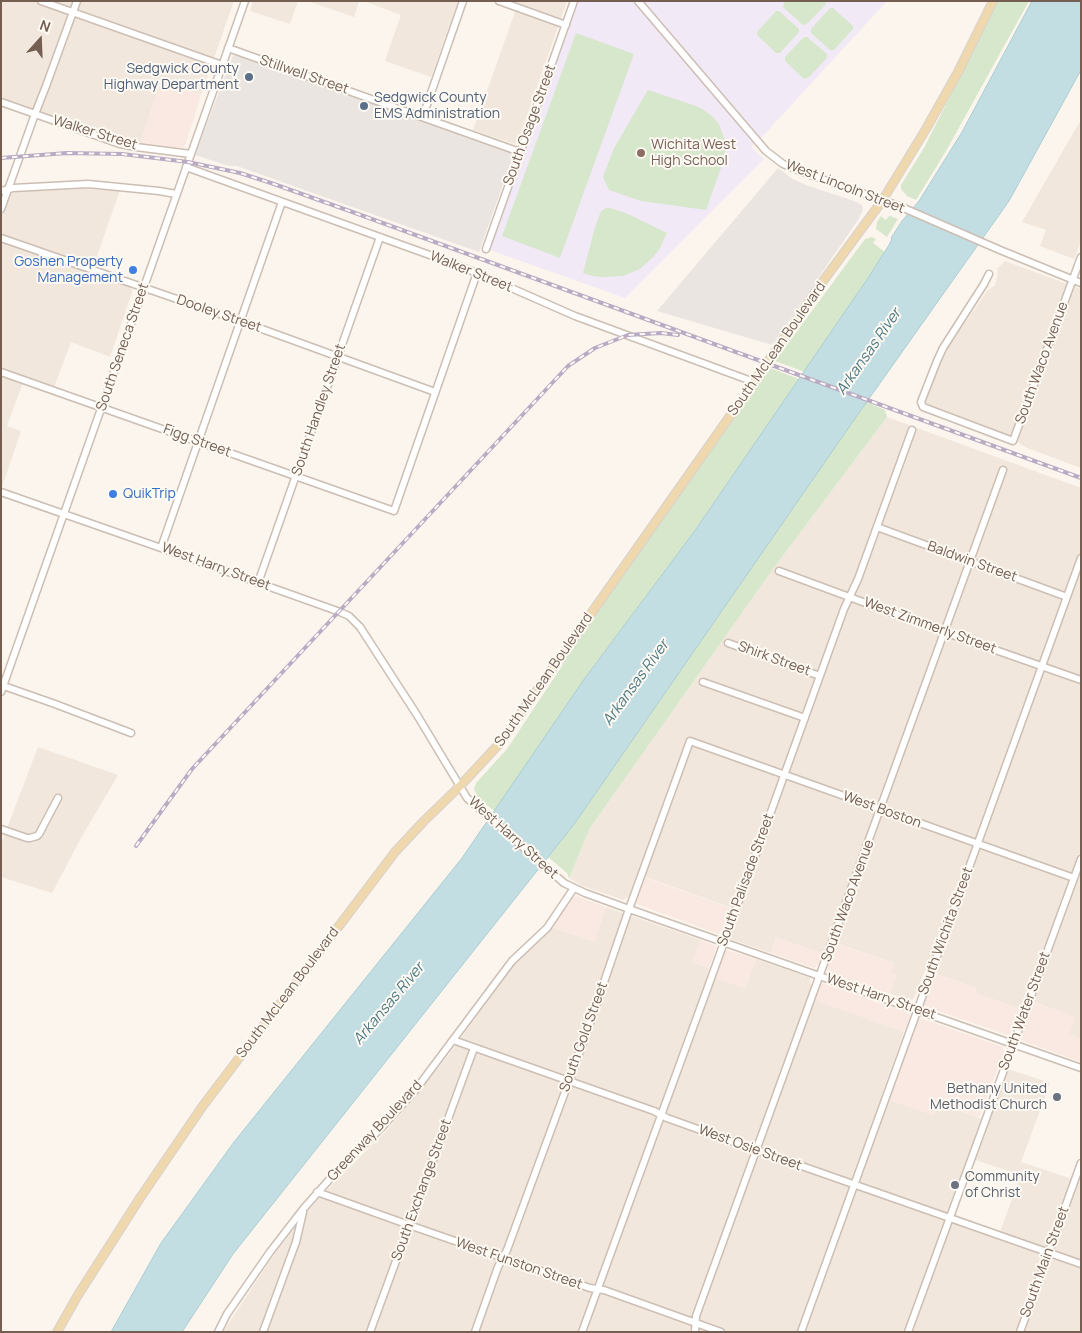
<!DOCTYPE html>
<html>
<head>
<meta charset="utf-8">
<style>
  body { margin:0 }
  #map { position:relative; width:1082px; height:1333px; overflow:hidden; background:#fbf5ed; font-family:Manrope,sans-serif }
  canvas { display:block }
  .frame { position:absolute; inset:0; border:2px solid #745e52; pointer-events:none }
  .north { position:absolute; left:15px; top:15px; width:50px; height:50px; -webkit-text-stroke:4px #fdf9f3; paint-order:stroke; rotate:20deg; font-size:14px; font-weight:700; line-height:20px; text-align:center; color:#745e52 }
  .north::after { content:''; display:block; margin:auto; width:18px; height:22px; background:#745e52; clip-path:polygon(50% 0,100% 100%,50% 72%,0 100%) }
</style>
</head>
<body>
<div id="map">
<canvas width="1082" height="1333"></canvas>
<div class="frame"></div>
<div class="north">N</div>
</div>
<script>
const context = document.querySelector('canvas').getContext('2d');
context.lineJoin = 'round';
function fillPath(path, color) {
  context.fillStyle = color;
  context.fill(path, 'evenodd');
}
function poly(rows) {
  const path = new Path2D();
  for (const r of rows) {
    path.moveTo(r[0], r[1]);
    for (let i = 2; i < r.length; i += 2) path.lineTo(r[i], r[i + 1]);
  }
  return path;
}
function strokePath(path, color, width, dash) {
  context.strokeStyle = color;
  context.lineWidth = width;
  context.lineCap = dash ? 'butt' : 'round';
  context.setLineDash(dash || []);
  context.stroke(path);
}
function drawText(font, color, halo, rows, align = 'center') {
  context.font = font + ' Manrope,sans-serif';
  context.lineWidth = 4;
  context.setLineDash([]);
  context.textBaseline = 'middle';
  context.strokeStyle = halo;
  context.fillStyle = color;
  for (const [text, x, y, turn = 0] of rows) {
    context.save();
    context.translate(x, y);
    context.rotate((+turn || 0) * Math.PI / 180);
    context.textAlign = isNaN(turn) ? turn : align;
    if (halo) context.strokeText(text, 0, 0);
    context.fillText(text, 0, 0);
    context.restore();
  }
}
fillPath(poly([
  [1,1,234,1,201,95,161,81,140,143,117,139,1,98],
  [253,1,298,1,290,24,250,11],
  [308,1,359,1,354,17],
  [364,1,458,1,431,77,385,61,401,15],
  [511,1,567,1,518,141,514,144,473,130,518,4],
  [1079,123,1081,124,1081,241,1074,259,1040,246,1046,230,1022,222],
  [81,189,120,190,91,273,130,287,132,290,132,292,110,357,71,342,54,387,25,377,7,426,21,431,2,487,1,486,1,194,28,191],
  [1005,261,1081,289,1081,468,1027,448,1007,435,930,407,927,404,926,400,928,393,939,362,944,353,987,291,995,285,998,272,997,269],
  [887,417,1081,488,1081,1039,1069,1034,1074,1017,1024,998,1020,1009,975,993,976,988,925,970,915,996,912,1000,908,1000,890,994,896,975,891,973,894,963,828,940,823,954,776,937,771,953,730,939,730,933,738,910,637,874,629,896,624,900,582,886,569,878,590,828,773,569],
  [38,747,118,775,81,838,52,893,1,877,1,844],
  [606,907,701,940,692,962,709,968,707,975,745,988,756,959,810,978,811,985,808,997,904,1032,881,1097,934,1115,939,1103,989,1122,1008,1069,1050,1083,1021,1162,1081,1182,1081,1332,223,1332,271,1259,309,1209,331,1186,389,1128,447,1057,515,963,543,938,552,927,594,942],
  [975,1160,1021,1175,1000,1232,957,1216,956,1213]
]), '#f1e7dc');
fillPath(poly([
  [161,81,201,95,186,143,184,147,181,148,140,143],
  [643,877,731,908,723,931,718,934,637,904,635,900],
  [576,896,579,897,606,907,594,942,552,927,572,898],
  [776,937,823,954,819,964,814,968,771,953],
  [701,940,716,946,716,948,709,968,692,962],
  [835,943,894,963,891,973,896,975,890,994,827,972,826,968],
  [726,950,756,959,745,988,714,978,724,952],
  [933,973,976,988,975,993,1020,1009,1010,1034,1007,1035,927,1007,924,1005,923,1002],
  [822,983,909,1013,910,1018,904,1032,814,1000,820,985],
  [1033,1002,1075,1017,1069,1034,1081,1039,1081,1062,1023,1041,1021,1039,1021,1037],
  [920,1018,1003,1047,1004,1052,979,1118,940,1103,934,1116,889,1100,918,1020]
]), '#f9e9e2');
fillPath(poly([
  [233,55,243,57,511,153,513,156,512,159,479,252,237,166,229,166,195,155],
  [778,168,793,179,806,185,857,202,862,205,863,210,858,220,772,345,657,311]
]), '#ebe5e1');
fillPath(poly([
  [577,1,887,1,761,138,751,147,764,159,625,298,490,250]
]), '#f2e9f7');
fillPath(poly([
  [785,1,825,1,826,4,807,24,803,25,783,7,784,3],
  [998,1,1029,1,946,151,916,200,907,196,901,189,901,185,904,180,924,148],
  [830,8,833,8,853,26,853,29,834,50,830,50,811,33,811,29],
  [776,11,779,11,799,29,799,32,780,53,776,53,757,35,757,32],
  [576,33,634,54,560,258,502,236],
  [804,37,807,37,827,54,827,58,808,78,804,79,785,61,785,57],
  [648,90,696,106,704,110,713,117,719,124,725,141,725,157,706,210,641,201,609,190,603,177,614,148],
  [606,208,611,208,628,214,667,233,659,250,652,258,640,269,623,276,603,277,593,276,583,273,595,227,601,211],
  [881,216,886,220,888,217,890,216,898,219,887,237,876,229,877,222],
  [872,237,876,239,873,243,885,252,805,372,775,361,865,239],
  [770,368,799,379,694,532,585,678,495,811,478,799,474,789,476,783,507,749,562,666,567,654],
  [866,402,885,410,887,417,773,569,590,828,569,878,567,873,548,857,575,823]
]), '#d7e7cc');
const water = poly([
  [1032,1,1081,1,1081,70,1009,201,856,417,575,823,233,1254,182,1332,111,1332,161,1243,234,1142,462,858,585,678,694,532,868,278,889,245,892,239,891,238,902,221,919,201,962,132,1032,1]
]);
fillPath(water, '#c3dee3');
strokePath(water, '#aacdd3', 1);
const minor = poly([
  [41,1,222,65],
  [499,1,566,25],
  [638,1,766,151,783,164,813,176,899,206,1000,250,1081,283],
  [228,48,520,152],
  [1,102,120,144,136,147,191,154],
  [423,116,463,1],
  [186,167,449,262,484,276,575,316,754,382],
  [1,191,13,188,88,184,159,191,176,194],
  [1,209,35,114,46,86,77,1],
  [1,238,240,321,435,392],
  [486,249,574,1],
  [989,274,984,284,943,348,937,361,921,402,923,407,1013,441,1081,257],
  [1,372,394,511,477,273],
  [1,492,161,548,340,612,349,616,360,627,417,715,467,798,564,883,585,893,629,909,1081,1068],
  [877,527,1067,597],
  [161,548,282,202],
  [779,571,944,632,1081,680],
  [258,583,380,237],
  [728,643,820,676],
  [703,682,805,718],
  [1,685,55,704,131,733],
  [1,692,245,1],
  [1,829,27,838,30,838,37,836,39,834,58,798],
  [453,1040,654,1111,667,1118,756,1150,1081,1264],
  [317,1192,409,1225,590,1288,604,1290,721,1332],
  [218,1332,227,1314,270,1252,304,1208,337,1171,383,1126,417,1088,512,961,547,928,574,888],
  [263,1332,296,1242,303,1212],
  [370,1332,474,1048],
  [475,1332,498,1267,507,1250,588,1029,629,909,690,741,1074,878],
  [582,1332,709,984,844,609,858,579,912,430],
  [695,1332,696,1316,1003,470],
  [801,1332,1081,558],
  [908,1332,1081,859],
  [1020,1332,1081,1163]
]);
const major = poly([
  [57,1332,78,1295,140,1198,202,1107,395,852,424,821,460,786,500,743,754,382,815,292,882,201,926,129,958,72,993,1]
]);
strokePath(minor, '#ccbeb3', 9);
strokePath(major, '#d8d2cf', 10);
strokePath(minor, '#fff', 6);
strokePath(major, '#f0d8ae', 8);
const rail = poly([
  [1,158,67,153,122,154,188,162,240,173,271,183,358,214,1081,478],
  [136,846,192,769,568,366,595,348,628,335,661,333,678,335]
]);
strokePath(rail, '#b9abc4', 4);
strokePath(rail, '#fdf9f3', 2, [5.5]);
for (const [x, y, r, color] of [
  [249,77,5,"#5c6f8a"],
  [364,106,5,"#5c6f8a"],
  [641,153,5,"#8d6e63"],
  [133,270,5,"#3f7fe0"],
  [113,494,5,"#3f7fe0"],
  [1057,1097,5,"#6b7280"],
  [955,1185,5,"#6b7280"]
]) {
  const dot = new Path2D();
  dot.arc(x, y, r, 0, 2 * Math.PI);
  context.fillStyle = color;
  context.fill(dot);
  strokePath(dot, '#fdf9f3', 2);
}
drawText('14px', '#4e5e75', '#fdf9f3', [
  ["Sedgwick County",239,69],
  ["Highway Department",239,85],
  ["Sedgwick County",374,98,"left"],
  ["EMS Administration",374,114,"left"]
], 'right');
drawText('14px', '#745e52', '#fdf9f3', [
  ["Stillwell Street",304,75,19],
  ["South Osage Street",530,125,-70],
  ["Walker Street",95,133,17],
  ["West Lincoln Street",845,187,21],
  ["Walker Street",471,272,22],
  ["Dooley Street",219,314,19],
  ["South Seneca Street",123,347,-71],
  ["South McLean Boulevard",777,349,-55],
  ["South Waco Avenue",1042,363,-70],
  ["South Handley Street",319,410,-71],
  ["Figg Street",197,441,20],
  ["Baldwin Street",972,562,20],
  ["West Harry Street",216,567,20],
  ["West Zimmerly Street",930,626,20],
  ["Shirk Street",774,659,20],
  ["South McLean Boulevard",544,680,-55],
  ["West Boston",882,810,20],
  ["West Harry Street",513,838,42],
  ["South Palisade Street",746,880,-70],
  ["South Waco Avenue",848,901,-70],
  ["South Wichita Street",946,931,-70],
  ["South McLean Boulevard",288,993,-53],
  ["West Harry Street",881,997,19],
  ["South Water Street",1025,1011,-70],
  ["South Gold Street",584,1037,-70],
  ["Greenway Boulevard",375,1131,-47],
  ["West Osie Street",750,1148,20],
  ["South Exchange Street",422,1190,-70],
  ["South Main Street",1045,1262,-70],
  ["West Funston Street",519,1264,19]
]);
drawText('14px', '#785e54', '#fdf9f3', [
  ["Wichita West",651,145],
  ["High School",651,161]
], 'left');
drawText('14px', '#366cbe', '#fdf9f3', [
  ["Goshen Property",123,262],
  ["Management",123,278],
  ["QuikTrip",123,494,"left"]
], 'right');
drawText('14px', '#5b616d', '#fdf9f3', [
  ["Bethany United",1047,1089],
  ["Methodist Church",1047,1105],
  ["Community",965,1177,"left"],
  ["of Christ",965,1193,"left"]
], 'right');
drawText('italic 15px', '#4d7a84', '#fdf9f3', [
  ["Arkansas River",869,352,-55],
  ["Arkansas River",636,683,-54],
  ["Arkansas River",389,1004,-50]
]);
</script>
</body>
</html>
